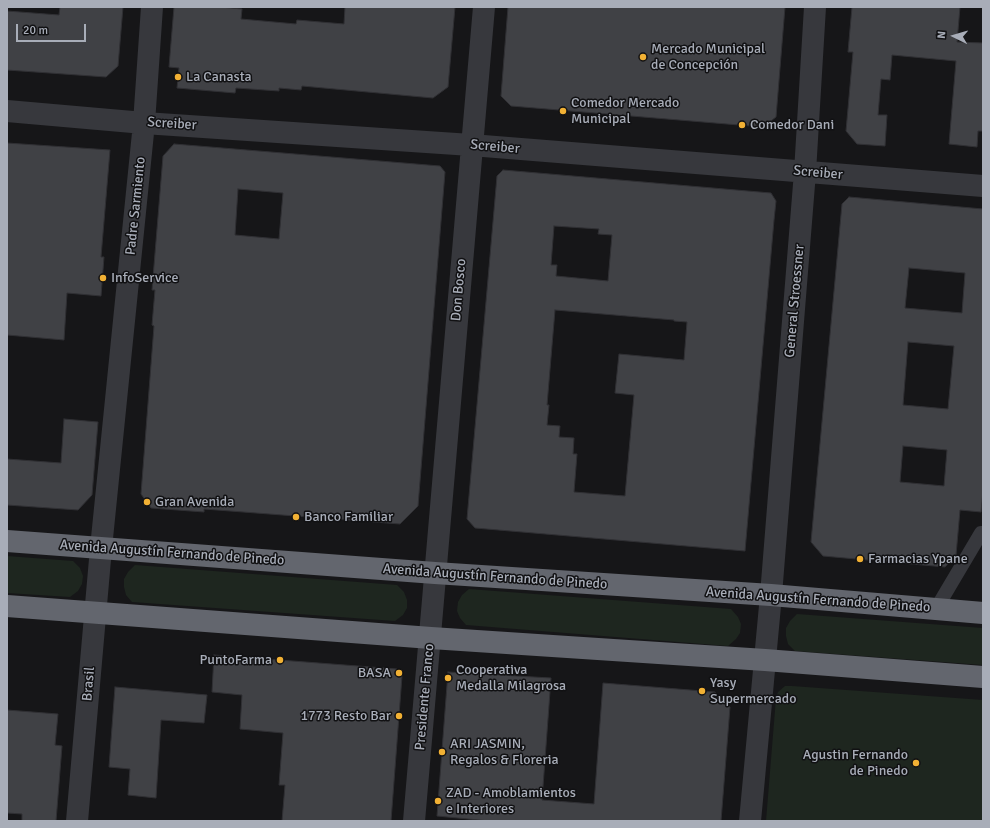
<!DOCTYPE html>
<html>
<head>
<meta charset="utf-8">
<style>
  body { margin:0 }
  #map { position:relative; width:990px; height:828px; overflow:hidden; background:#161618; font-family:Signika,sans-serif }
  canvas { display:block }
  .frame { position:absolute; inset:0; border:8px solid #a8adb8; pointer-events:none }
  .north { position:absolute; left:934px; top:16px; width:40px; height:40px; -webkit-text-stroke:3px #111113; paint-order:stroke; rotate:275deg; font-size:11px; font-weight:700; line-height:16px; text-align:center; color:#a8adb8 }
  .north::after { content:''; display:block; margin:auto; width:14px; height:18px; background:#a8adb8; clip-path:polygon(50% 0,100% 100%,50% 72%,0 100%) }
  .scale { position:absolute; left:16px; top:24px; width:70px; height:18px; box-sizing:border-box; border:2px solid #a8adb8; border-top:0; padding-left:5px; font-size:12px; line-height:14px; white-space:nowrap; color:#a8adb8; -webkit-text-stroke:3px #111113; paint-order:stroke }
</style>
</head>
<body>
<div id="map">
<canvas width="990" height="828"></canvas>
<div class="frame"></div>
<div class="north">N</div>
<div class="scale">20 m</div>
</div>
<script>
const context = document.querySelector('canvas').getContext('2d');
context.lineJoin = 'round';
function fillPath(path, color) {
  context.fillStyle = color;
  context.fill(path, 'evenodd');
}
function poly(rows) {
  const path = new Path2D();
  for (const r of rows) {
    path.moveTo(r[0], r[1]);
    for (let i = 2; i < r.length; i += 2) path.lineTo(r[i], r[i + 1]);
  }
  return path;
}
function strokePath(path, color, width, dash) {
  context.strokeStyle = color;
  context.lineWidth = width;
  context.lineCap = dash ? 'butt' : 'round';
  context.setLineDash(dash || []);
  context.stroke(path);
}
function drawText(font, color, halo, rows, align = 'center') {
  context.font = font + ' Signika,sans-serif';
  context.lineWidth = 3;
  context.setLineDash([]);
  context.textBaseline = 'middle';
  context.strokeStyle = halo;
  context.fillStyle = color;
  for (const [text, x, y, turn = 0] of rows) {
    context.save();
    context.translate(x, y);
    context.rotate((+turn || 0) * Math.PI / 180);
    context.textAlign = isNaN(turn) ? turn : align;
    if (halo) context.strokeText(text, 0, 0);
    context.fillText(text, 0, 0);
    context.restore();
  }
}
fillPath(poly([
  [7,556,73,561,80,568,83,576,82,584,78,591,70,597,7,593],
  [135,565,397,585,404,592,407,600,407,608,403,615,395,621,132,602,126,595,124,587,124,579,128,572],
  [469,589,731,609,738,617,741,624,740,633,736,639,728,646,466,625,460,618,457,611,458,602,462,595],
  [797,614,983,628,983,665,795,651,788,644,786,636,786,628,790,621],
  [785,686,792,686,983,700,983,821,766,821,776,698,778,692]
]), '#1e261f');
const building = poly([
  [60,7,123,7,118,66,106,77,7,70,7,11,59,15,60,7],
  [174,7,220,7,242,9,241,19,296,24,297,20,344,24,345,7,455,7,448,87,433,98,302,86,301,90,279,88,279,91,236,88,235,93,177,88,179,68,169,67,174,7],
  [508,7,785,7,776,117,763,127,511,106,501,96,508,7],
  [852,7,960,7,957,42,983,43,983,131,978,131,977,147,949,144,956,61,892,55,890,80,881,79,878,115,887,115,885,146,857,144,846,131,853,52,848,52,852,7],
  [7,143,110,150,101,257,104,257,101,296,67,293,64,340,7,335,7,143],
  [174,144,440,166,445,172,418,506,400,524,204,509,204,512,151,508,141,494,154,326,152,325,155,290,152,290,163,156,174,144],
  [238,189,283,193,279,239,235,235,238,189],
  [503,170,771,193,776,201,774,220,745,551,475,528,467,519,497,176,503,170],
  [554,226,599,229,598,234,612,235,608,281,556,276,557,265,551,265,554,226],
  [555,310,674,320,674,321,687,322,684,360,619,354,615,393,634,395,625,496,574,492,577,454,573,454,574,438,559,437,560,426,547,425,549,405,547,405,555,310],
  [849,197,983,209,983,491,981,512,960,510,956,555,945,567,823,556,811,542,842,204,849,197],
  [909,268,965,273,962,313,905,308,909,268],
  [908,342,954,346,948,409,903,405,908,342],
  [903,446,947,450,944,486,900,482,903,446],
  [64,419,98,422,92,495,78,510,7,505,7,459,61,463,64,419],
  [214,655,397,669,402,676,391,821,282,821,285,785,279,785,283,733,240,729,242,695,212,692,214,655],
  [448,672,551,678,542,800,594,804,603,683,715,692,730,707,721,821,489,821,437,816,448,672],
  [115,687,207,695,204,723,161,720,156,798,128,795,130,769,109,767,115,687],
  [7,710,58,714,55,745,62,746,56,821,22,821,22,814,7,813,7,710]
]);
fillPath(building, '#404145');
strokePath(building, '#303034', 1);
strokePath(poly([
  [936,609,981,533,983,533]
]), '#37383d', 14);
strokePath(poly([
  [7,111,144,123,471,145,983,186],
  [77,821,101,548,144,123,152,7],
  [414,821,484,7],
  [750,821,771,595,805,172,815,7]
]), '#37383d', 22);
strokePath(poly([
  [7,541,435,573,771,595,983,613],
  [7,606,431,638,765,660,983,677]
]), '#63666e', 22);
for (const [x, y, r, color] of [
  [643,57,4,"#f2b134"],
  [178,77,4,"#f2b134"],
  [563,111,4,"#f2b134"],
  [742,125,4,"#f2b134"],
  [103,278,4,"#f2b134"],
  [147,502,4,"#f2b134"],
  [296,517,4,"#f2b134"],
  [860,559,4,"#f2b134"],
  [280,660,4,"#f2b134"],
  [399,673,4,"#f2b134"],
  [448,678,4,"#f2b134"],
  [702,691,4,"#f2b134"],
  [399,716,4,"#f2b134"],
  [442,752,4,"#f2b134"],
  [916,763,4,"#f2b134"],
  [438,801,4,"#f2b134"]
]) {
  const dot = new Path2D();
  dot.arc(x, y, r, 0, 2 * Math.PI);
  context.fillStyle = color;
  context.fill(dot);
  strokePath(dot, '#111113', 1.5);
}
drawText('14px', '#a8adb8', '#111113', [
  ["Mercado Municipal",651,49],
  ["de Concepción",651,65],
  ["La Canasta",186,77],
  ["Comedor Mercado",571,103],
  ["Municipal",571,119],
  ["Comedor Dani",750,125],
  ["InfoService",111,278],
  ["Gran Avenida",155,502],
  ["Banco Familiar",304,517],
  ["Farmacias Ypane",868,559],
  ["PuntoFarma",272,660,"right"],
  ["Cooperativa",456,670],
  ["Medalla Milagrosa",456,686],
  ["BASA",391,673,"right"],
  ["Yasy",710,683],
  ["Supermercado",710,699],
  ["1773 Resto Bar",391,716,"right"],
  ["ARI JASMIN,",450,744],
  ["Regalos & Floreria",450,760],
  ["Agustin Fernando",908,755,"right"],
  ["de Pinedo",908,771,"right"],
  ["ZAD - Amoblamientos",446,793],
  ["e Interiores",446,809]
], 'left');
drawText('14px', '#a8adb8', '#111113', [
  ["Screiber",172,124,4],
  ["Screiber",495,147,5],
  ["Screiber",818,173,5],
  ["Padre Sarmiento",136,206,-84],
  ["Don Bosco",459,290,-85],
  ["General Stroessner",795,301,-85],
  ["Avenida Augustín Fernando de Pinedo",172,553,4],
  ["Avenida Augustín Fernando de Pinedo",495,577,4],
  ["Avenida Augustín Fernando de Pinedo",818,600,4],
  ["Brasil",89,684,-85],
  ["Presidente Franco",425,697,-85]
]);
</script>
</body>
</html>
